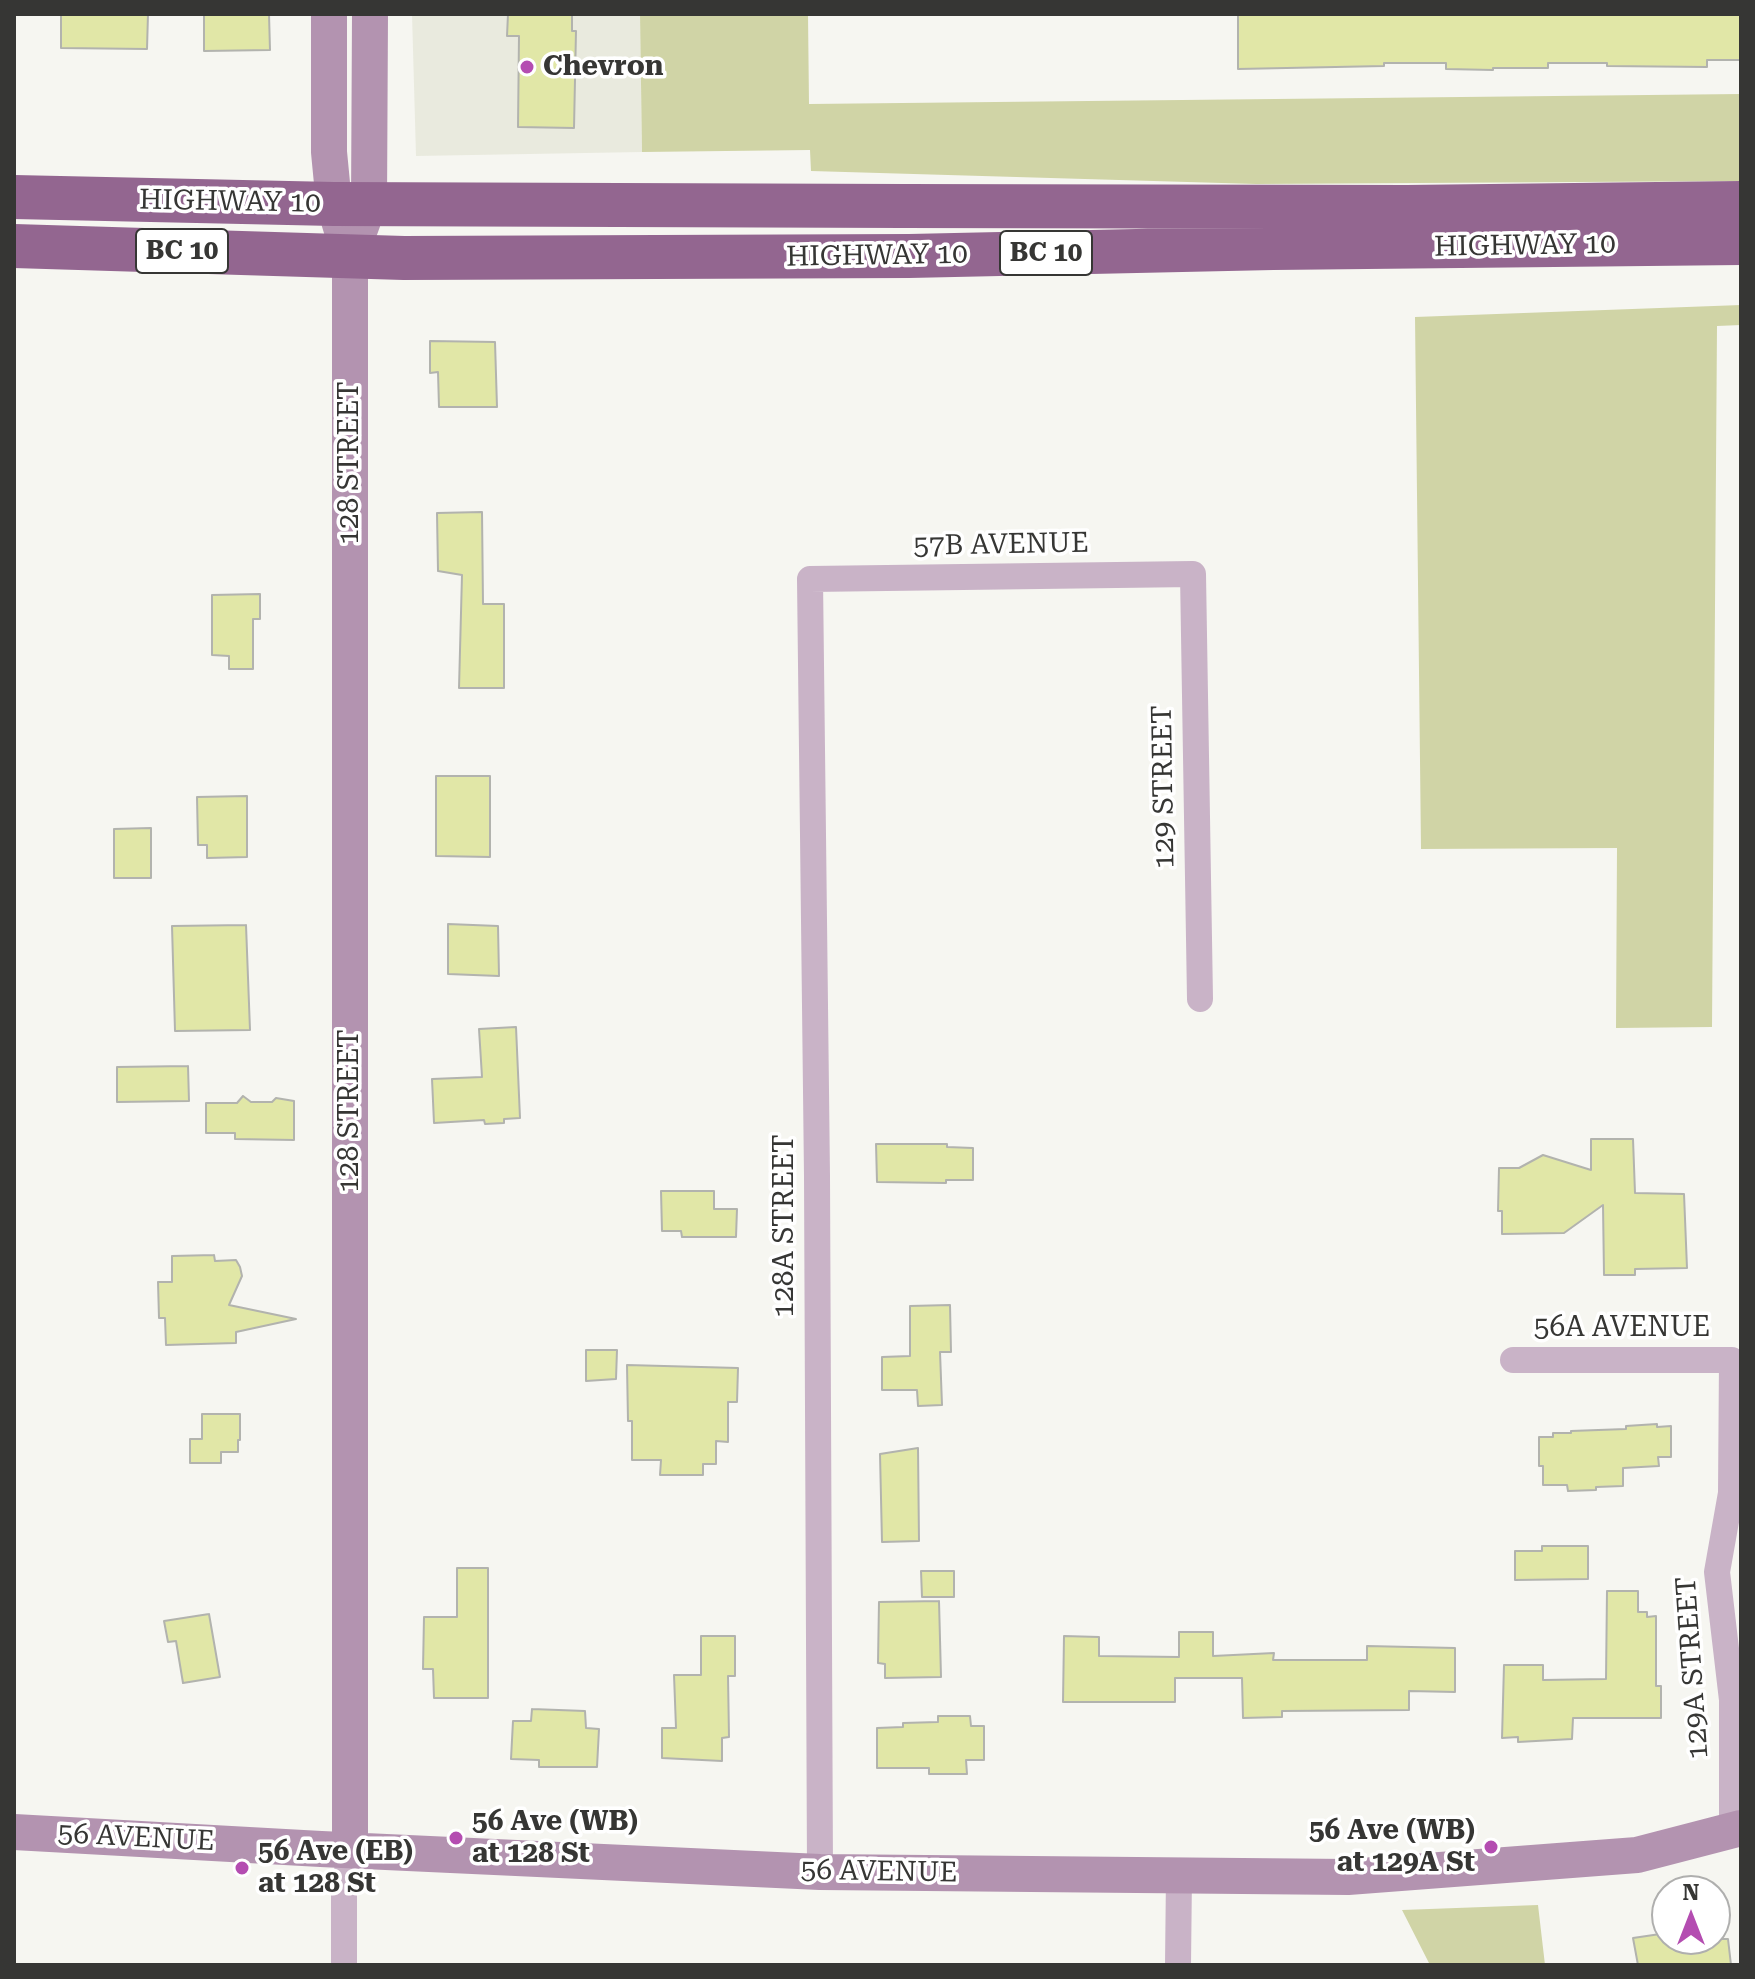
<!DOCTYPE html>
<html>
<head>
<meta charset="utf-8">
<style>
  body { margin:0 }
  #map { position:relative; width:1755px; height:1979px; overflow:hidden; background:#f6f6f1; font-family:"Roboto Serif",serif }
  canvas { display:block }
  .frame { position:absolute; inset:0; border:16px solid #363634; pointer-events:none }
  .north { position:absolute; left:1651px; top:1875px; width:80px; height:80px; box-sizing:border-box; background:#fff; border:2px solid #afafae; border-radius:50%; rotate:0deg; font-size:22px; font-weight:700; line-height:32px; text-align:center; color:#363634 }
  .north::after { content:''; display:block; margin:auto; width:28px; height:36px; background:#b44db1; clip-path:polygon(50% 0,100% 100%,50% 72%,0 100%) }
</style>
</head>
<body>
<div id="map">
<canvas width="1755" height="1979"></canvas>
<div class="frame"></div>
<div class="north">N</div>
</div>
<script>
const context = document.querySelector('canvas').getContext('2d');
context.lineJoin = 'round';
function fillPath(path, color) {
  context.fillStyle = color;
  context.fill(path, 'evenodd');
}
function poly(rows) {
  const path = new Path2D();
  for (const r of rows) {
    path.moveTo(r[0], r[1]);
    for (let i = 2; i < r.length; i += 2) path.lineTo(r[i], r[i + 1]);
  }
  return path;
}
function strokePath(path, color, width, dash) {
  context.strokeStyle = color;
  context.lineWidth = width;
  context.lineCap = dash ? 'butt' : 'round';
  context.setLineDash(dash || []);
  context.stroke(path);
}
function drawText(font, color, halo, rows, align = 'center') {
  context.font = font + ' "Roboto Serif",serif';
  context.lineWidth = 7;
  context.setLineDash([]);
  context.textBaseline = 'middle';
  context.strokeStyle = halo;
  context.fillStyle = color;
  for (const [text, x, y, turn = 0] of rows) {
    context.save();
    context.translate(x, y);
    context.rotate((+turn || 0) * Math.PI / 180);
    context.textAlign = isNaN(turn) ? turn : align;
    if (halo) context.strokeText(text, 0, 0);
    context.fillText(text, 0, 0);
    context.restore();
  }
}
fillPath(poly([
  [412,14,640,14,642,152,416,156]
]), '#e9eade');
fillPath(poly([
  [640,14,808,14,809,104,1741,94,1741,181,1256,184,811,171,810,150,642,152],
  [1741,305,1741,325,1717,326,1712,1027,1616,1028,1617,848,1421,849,1415,317],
  [1538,1905,1545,1965,1430,1965,1402,1910]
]), '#d0d4a6');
const building = poly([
  [61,14,148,14,147,49,61,48,61,14],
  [204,14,269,14,270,50,204,51,204,14],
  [508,14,572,14,572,31,576,31,574,128,518,127,519,36,507,36,508,14],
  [1238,14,1741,14,1741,60,1707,60,1707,67,1607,66,1607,63,1548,63,1548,68,1493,68,1493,70,1446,69,1446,63,1384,63,1384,66,1238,69,1238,14],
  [430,341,495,342,497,407,439,407,438,372,430,373,430,341],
  [482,512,483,604,504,604,504,688,459,688,462,575,438,571,437,513,482,512],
  [260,594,260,619,253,619,253,669,229,669,229,656,212,655,212,595,260,594],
  [436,776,490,776,490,857,436,856,436,776],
  [247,796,247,857,207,858,207,845,198,845,197,797,247,796],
  [151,828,151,878,114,878,114,829,151,828],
  [448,924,498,926,499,976,448,974,448,924],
  [246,925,250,1030,175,1031,172,926,246,925],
  [516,1027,520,1118,504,1119,504,1123,485,1124,484,1120,434,1123,432,1079,482,1077,479,1029,516,1027],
  [188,1066,189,1101,117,1102,117,1067,188,1066],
  [243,1096,251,1102,272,1102,276,1098,294,1101,294,1140,235,1139,235,1133,206,1133,206,1103,237,1103,243,1096],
  [1591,1139,1633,1139,1635,1193,1684,1194,1687,1268,1635,1269,1635,1275,1604,1275,1603,1205,1564,1233,1502,1234,1502,1211,1498,1211,1499,1168,1519,1168,1543,1155,1591,1170,1591,1139],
  [876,1144,947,1144,947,1147,973,1148,973,1180,946,1180,946,1183,877,1182,876,1144],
  [661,1191,714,1191,714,1209,737,1209,736,1237,682,1237,681,1231,662,1231,661,1191],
  [214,1255,215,1261,236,1260,240,1267,242,1276,229,1305,296,1319,236,1332,236,1343,166,1345,165,1318,159,1318,158,1282,172,1282,172,1256,214,1255],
  [950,1305,951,1352,940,1352,942,1405,918,1406,917,1390,882,1390,882,1357,910,1356,910,1306,950,1305],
  [586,1350,617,1350,616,1379,586,1381,586,1350],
  [627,1365,738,1368,737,1402,728,1402,728,1442,716,1441,716,1464,703,1464,703,1475,660,1475,661,1460,632,1460,632,1421,628,1421,627,1365],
  [202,1414,240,1414,240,1440,238,1440,238,1452,221,1452,221,1463,190,1463,190,1439,202,1439,202,1414],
  [1657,1424,1657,1427,1671,1426,1671,1457,1658,1457,1659,1466,1623,1468,1623,1486,1596,1487,1596,1490,1568,1491,1567,1485,1543,1485,1543,1466,1539,1466,1539,1437,1553,1437,1553,1433,1571,1433,1571,1431,1626,1429,1626,1426,1657,1424],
  [918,1448,919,1541,882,1542,880,1454,918,1448],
  [1542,1546,1588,1546,1588,1579,1515,1580,1515,1551,1542,1551,1542,1546],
  [457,1568,488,1568,488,1698,434,1698,433,1669,423,1669,424,1617,457,1617,457,1568],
  [921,1571,954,1571,954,1597,922,1597,921,1571],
  [1607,1591,1638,1591,1638,1612,1647,1612,1647,1617,1656,1616,1656,1686,1661,1686,1661,1718,1573,1718,1572,1739,1518,1742,1518,1737,1502,1738,1504,1665,1543,1665,1543,1680,1606,1679,1607,1591],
  [939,1601,941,1677,885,1678,885,1664,878,1663,879,1602,939,1601],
  [209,1614,220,1677,183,1683,176,1641,168,1642,164,1621,209,1614],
  [1179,1632,1213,1632,1213,1656,1274,1653,1273,1660,1367,1660,1367,1646,1455,1648,1455,1692,1409,1691,1409,1710,1282,1711,1282,1717,1243,1718,1242,1678,1175,1678,1175,1702,1063,1702,1064,1636,1099,1637,1099,1656,1179,1657,1179,1632],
  [701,1636,735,1636,735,1676,728,1676,729,1737,722,1738,722,1761,662,1758,662,1728,676,1728,674,1675,701,1675,701,1636],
  [532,1709,585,1711,586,1728,599,1729,597,1767,539,1767,539,1760,511,1759,513,1721,531,1721,532,1709],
  [938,1716,970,1716,971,1726,984,1726,984,1760,966,1760,967,1774,929,1774,929,1768,877,1768,877,1728,903,1727,903,1723,938,1722,938,1716],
  [1667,1933,1667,1939,1728,1939,1731,1965,1638,1965,1633,1938,1667,1933]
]);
fillPath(building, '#e1e7a7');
strokePath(building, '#b2b3ae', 2);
strokePath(poly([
  [1513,1360,1732,1360,1731,1493,1717,1572,1732,1700,1732,1829],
  [820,1872,817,1176,810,579,1193,574,1200,999],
  [344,1965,344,1891,350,1850],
  [1178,1965,1179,1875]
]), '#c9b3c7', 26);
strokePath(poly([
  [329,14,329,152,334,204,350,257,350,1850],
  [360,229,369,204,370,14],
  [14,1832,321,1849,820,1872,1348,1877,1637,1855,1741,1828]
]), '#b393b0', 36);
strokePath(poly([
  [14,197,334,204,903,206,1407,207,1741,203],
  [14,246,404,258,909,256,1273,248,1741,243]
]), '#936690', 44);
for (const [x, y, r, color] of [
  [527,67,8,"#b44db1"],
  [456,1838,8,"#b44db1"],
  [1491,1847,8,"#b44db1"],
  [242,1868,8,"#b44db1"]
]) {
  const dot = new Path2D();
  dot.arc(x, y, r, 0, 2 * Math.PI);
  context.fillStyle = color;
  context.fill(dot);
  strokePath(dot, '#fff', 3);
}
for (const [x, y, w] of [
  [182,251,92],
  [1046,253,92]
]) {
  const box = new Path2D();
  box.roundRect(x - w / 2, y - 22, w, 44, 6);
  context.fillStyle = '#fff';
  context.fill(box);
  strokePath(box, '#363634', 2);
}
drawText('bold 26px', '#363634', null, [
  ["BC 10",182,251],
  ["BC 10",1046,253]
]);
drawText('bold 28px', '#363634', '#fff', [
  ["Chevron",543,67],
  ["56 Ave (WB)",472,1822],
  ["at 128 St",472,1854],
  ["56 Ave (WB)",1475,1831,"right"],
  ["at 129A St",1475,1863,"right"],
  ["56 Ave (EB)",258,1852],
  ["at 128 St",258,1884]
], 'left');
drawText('28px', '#363634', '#fff', [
  ["HIGHWAY 10",230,202,1],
  ["HIGHWAY 10",1525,246,-1],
  ["HIGHWAY 10",877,256,-1],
  ["128 STREET",350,463,-90],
  ["57B AVENUE",1001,545,-1],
  ["129 STREET",1164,787,-91],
  ["128 STREET",350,1111,-90],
  ["128A STREET",785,1226,-90],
  ["56A AVENUE",1622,1328],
  ["129A STREET",1693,1668,-94],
  ["56 AVENUE",136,1838,3],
  ["56 AVENUE",879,1872,1]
]);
</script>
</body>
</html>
